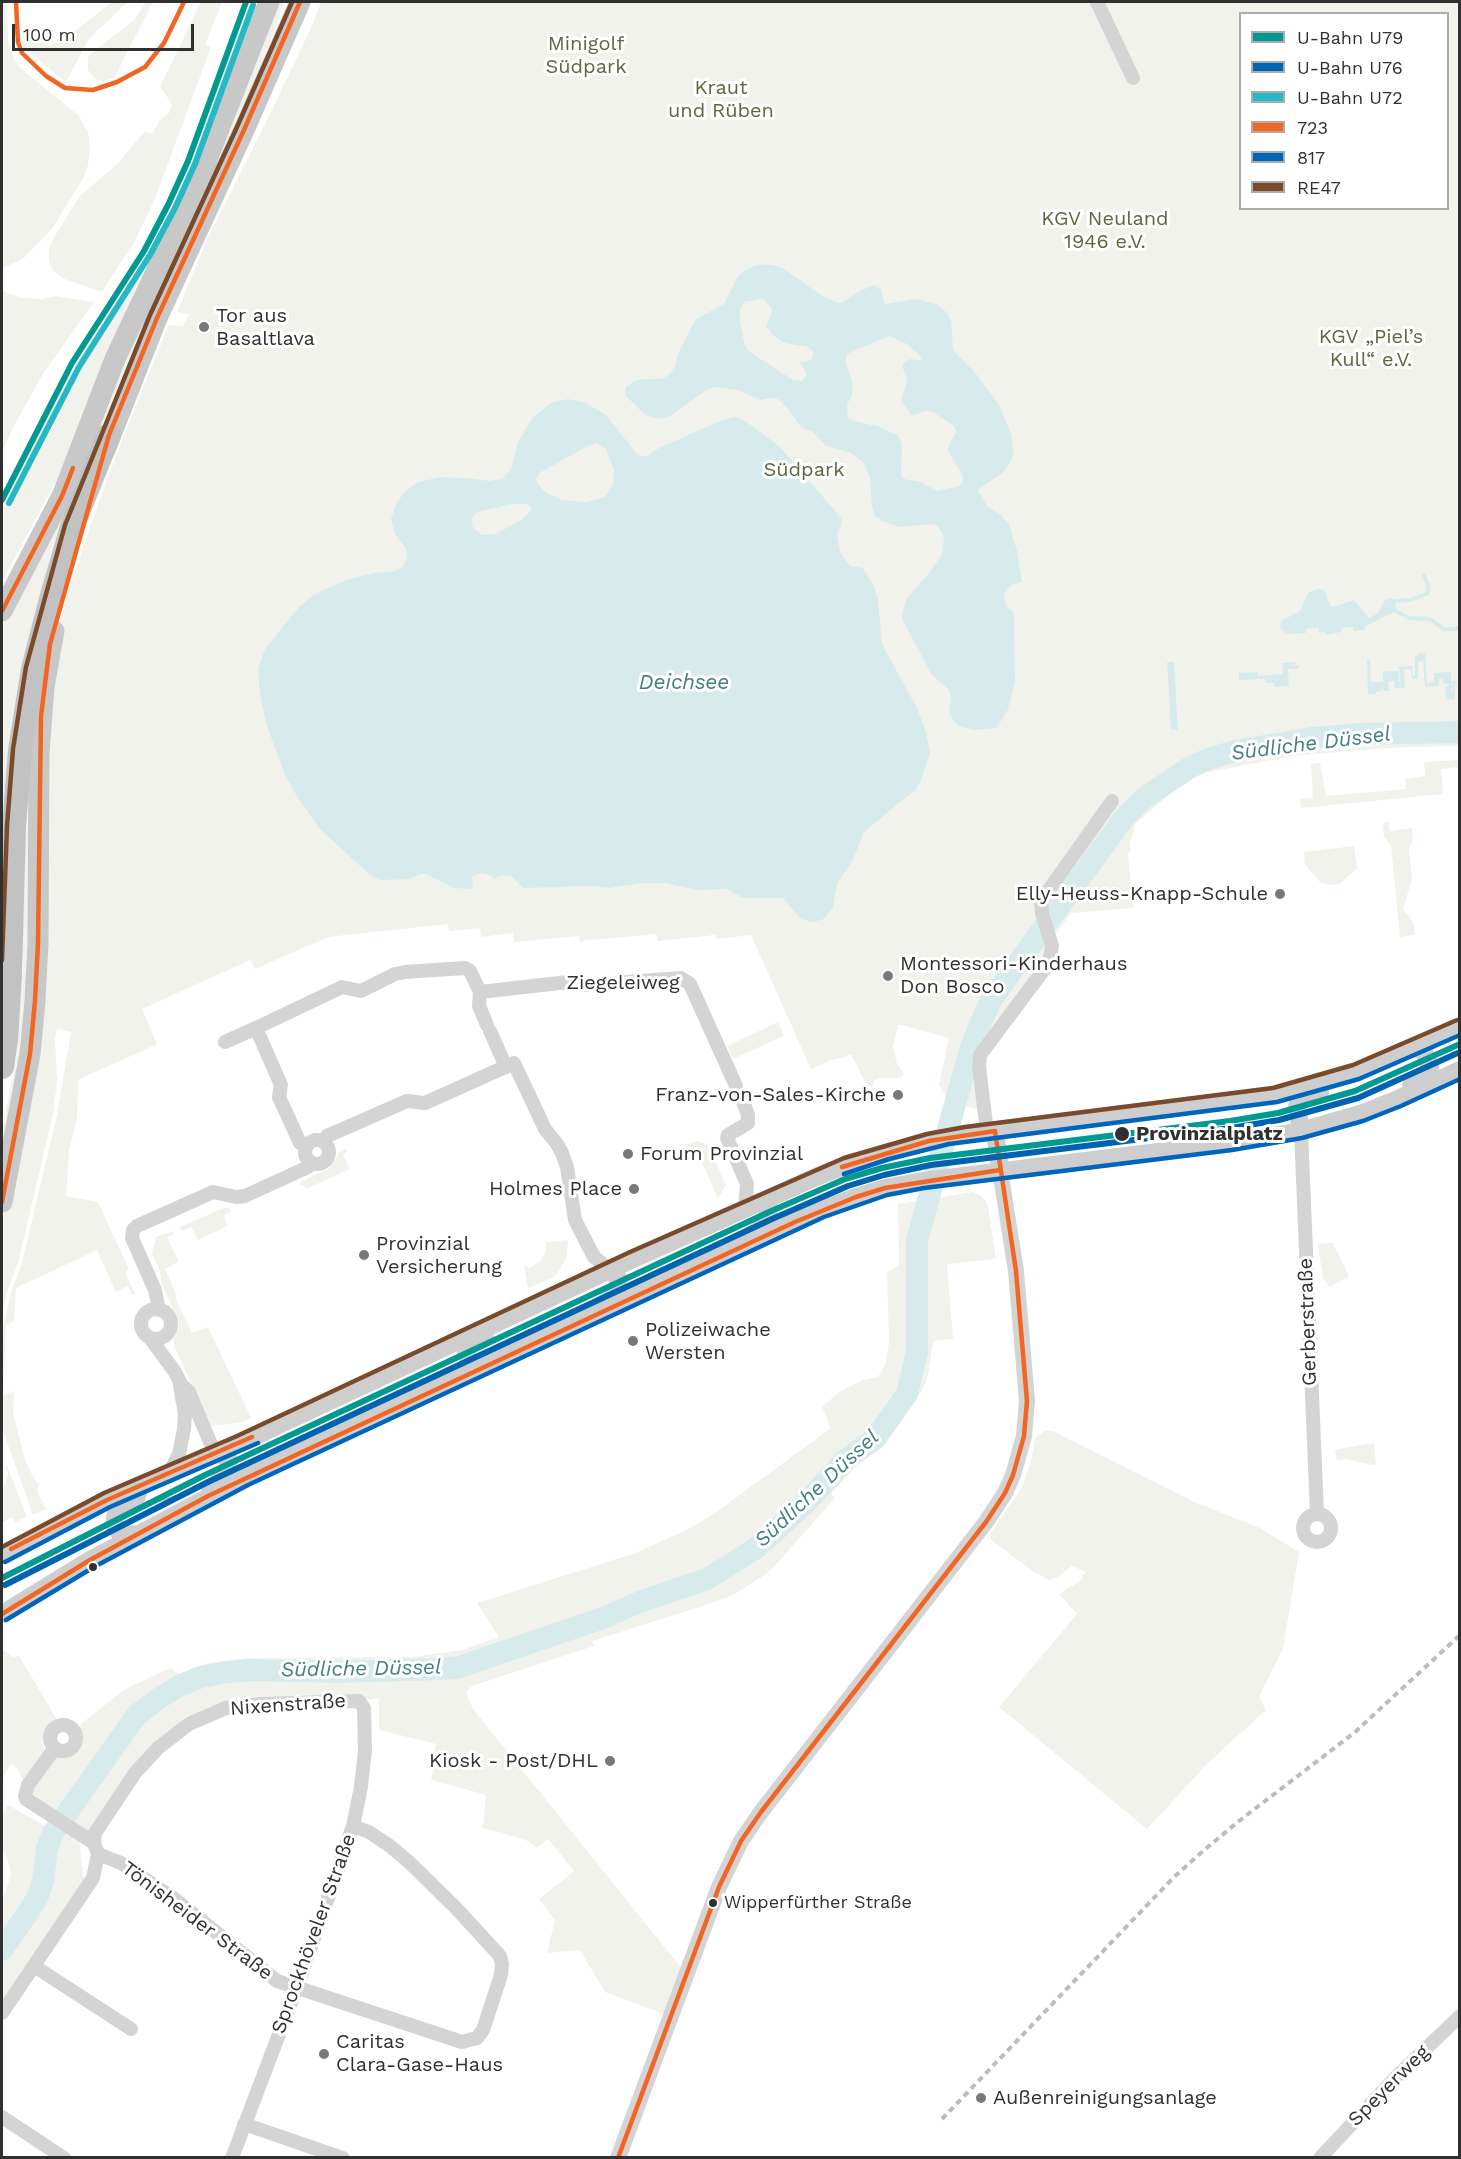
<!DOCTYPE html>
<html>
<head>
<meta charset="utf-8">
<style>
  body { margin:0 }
  #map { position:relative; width:1461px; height:2159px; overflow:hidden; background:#fff; font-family:"Work Sans",sans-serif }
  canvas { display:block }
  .frame { position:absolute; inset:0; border:3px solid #303030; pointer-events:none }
  .legend { position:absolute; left:1239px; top:12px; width:210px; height:198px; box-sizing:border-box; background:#fff; border:2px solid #acacac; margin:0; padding:8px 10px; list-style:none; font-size:18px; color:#303030 }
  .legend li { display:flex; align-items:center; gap:12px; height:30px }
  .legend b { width:30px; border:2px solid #acacac }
  .scale { position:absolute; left:12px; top:24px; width:182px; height:27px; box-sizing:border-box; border:3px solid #303030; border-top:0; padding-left:8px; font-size:18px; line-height:21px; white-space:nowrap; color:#303030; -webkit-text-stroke:4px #fff; paint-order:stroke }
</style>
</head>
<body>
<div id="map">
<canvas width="1461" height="2159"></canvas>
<div class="frame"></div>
<ul class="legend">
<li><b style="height:8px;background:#009a93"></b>U-Bahn U79</li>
<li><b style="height:8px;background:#0063af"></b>U-Bahn U76</li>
<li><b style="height:8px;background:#25b8c5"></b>U-Bahn U72</li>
<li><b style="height:8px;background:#f26522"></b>723</li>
<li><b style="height:8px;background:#0065bd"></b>817</li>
<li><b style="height:8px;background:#7a4b2a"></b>RE47</li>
</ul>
<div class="scale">100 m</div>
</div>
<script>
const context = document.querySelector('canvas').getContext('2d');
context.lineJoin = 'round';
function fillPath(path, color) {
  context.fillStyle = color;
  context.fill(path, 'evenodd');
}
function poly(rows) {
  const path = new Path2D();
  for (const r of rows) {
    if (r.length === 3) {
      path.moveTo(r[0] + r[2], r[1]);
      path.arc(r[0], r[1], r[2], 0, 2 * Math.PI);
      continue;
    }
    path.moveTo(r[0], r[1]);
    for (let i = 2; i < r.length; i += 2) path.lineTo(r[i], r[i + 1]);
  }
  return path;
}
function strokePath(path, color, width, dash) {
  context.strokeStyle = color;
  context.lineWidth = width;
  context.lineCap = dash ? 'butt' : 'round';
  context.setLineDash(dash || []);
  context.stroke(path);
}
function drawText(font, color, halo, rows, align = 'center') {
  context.font = font + ' "Work Sans",sans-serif';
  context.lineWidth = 6;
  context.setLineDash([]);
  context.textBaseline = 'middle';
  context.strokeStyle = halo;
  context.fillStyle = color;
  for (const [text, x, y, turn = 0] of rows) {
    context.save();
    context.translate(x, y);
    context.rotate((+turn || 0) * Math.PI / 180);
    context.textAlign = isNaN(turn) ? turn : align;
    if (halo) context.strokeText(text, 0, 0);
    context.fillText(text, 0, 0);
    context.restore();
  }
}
fillPath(poly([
  [2,2,7,2,8,40,14,59,19,67,78,115,88,132,90,149,88,165,84,177,52,229,24,258,2,269],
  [112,2,127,2,89,39,67,80,63,80,23,47,21,42,29,37,49,45,61,42],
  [146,2,153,2,114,78,104,81,95,79,88,70,88,56,134,20],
  [201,2,222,2,205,45,211,47,156,196,136,239,102,292,62,278,53,270,49,261,49,250,53,239,79,197,119,162,145,131,152,134,161,119,169,113,172,104,160,87],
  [277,2,285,2,236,132,62,542,2,876,2,627,32,569,97,428],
  [321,2,1459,2,1459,746,1405,747,1300,755,1192,775,1135,824,1130,843,1131,852,1128,853,1133,908,1071,913,1054,937,1051,949,985,1046,983,1110,951,1104,939,1085,949,1038,901,1025,898,1025,893,1047,897,1064,904,1074,901,1078,880,1078,874,1081,872,1087,867,1086,851,1054,846,1057,831,1060,811,1069,751,935,716,939,715,935,658,941,656,934,580,941,579,936,514,942,513,933,481,937,480,928,449,931,448,924,328,937,255,969,250,960,142,1009,157,1044,78,1080,77,1118,69,1151,66,1196,98,1202,129,1269,125,1272,135,1294,132,1295,128,1286,116,1292,97,1250,16,1288,14,1321,6,1325,3,1393,2,1394,3,1327,12,1288,21,1267,57,1115,71,1032,57,1029,55,1037,57,1081,53,1114,18,1263,8,1289,2,1314,2,1325,2,1225,14,1169,44,825,55,644,65,601,90,527,123,437,169,325,183,326,189,314,177,312,206,242,269,116,310,30],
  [1240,14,1448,14,1448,208,1240,208],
  [229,54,236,56,236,59,209,133,186,183,182,180],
  [150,249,153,250,119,326,56,481,2,582,2,507,61,388],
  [2,290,21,298,42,299,55,296,94,302,43,374,16,422,2,452],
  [1459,760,1459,767,1441,769,1443,794,1301,808,1300,799,1313,798,1311,764,1320,763,1326,796,1406,789,1405,779,1425,776,1424,762],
  [29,762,28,1016,2,1169,2,1132,16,1058,19,1014,23,966,23,859],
  [1389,822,1390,831,1412,828,1413,841,1409,849,1412,878,1403,910,1410,917,1414,924,1415,935,1400,937,1391,845,1384,837,1383,826,1384,823],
  [1354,846,1357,868,1341,883,1334,885,1321,883,1305,865,1304,852],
  [778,1022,784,1036,733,1059,727,1046],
  [696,1141,707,1144,726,1185,718,1198,698,1154,689,1158,687,1154,689,1148,686,1145],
  [346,1149,347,1152,343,1154,350,1169,306,1189,304,1185,301,1185,300,1182,328,1169,341,1151],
  [973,1192,982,1196,988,1206,996,1259,947,1264,953,1339,933,1341,928,1376,922,1391,831,1494,835,1498,773,1568,760,1578,733,1595,709,1604,592,1641,594,1646,472,1686,467,1691,468,1698,473,1709,682,1969,664,2014,605,1992,580,1950,547,1953,555,1920,539,1899,574,1871,548,1839,537,1848,526,1840,483,1828,486,1796,483,1794,431,1780,437,1755,434,1753,436,1744,379,1730,379,1699,241,1703,157,1746,90,1836,32,1797,32,1790,52,1758,73,1751,77,1745,81,1724,125,1689,170,1668,179,1674,208,1663,247,1658,412,1657,462,1650,499,1637,477,1603,636,1553,690,1528,715,1513,831,1428,822,1407,839,1392,863,1380,878,1377,881,1372,886,1363,889,1343,887,1272,899,1266,898,1204],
  [224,1208,229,1208,232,1212,224,1215,228,1226,198,1240,191,1227,182,1231,180,1227],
  [172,1231,174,1234,167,1237,179,1262,165,1269,177,1296,175,1297,192,1333,208,1327,251,1418,243,1422,211,1426,174,1346,174,1338,179,1326,178,1320,161,1283,160,1271,152,1254,156,1237],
  [568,1240,567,1256,559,1271,554,1277,528,1288,524,1266,530,1268,541,1260,546,1251,546,1242],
  [1333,1243,1349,1276,1330,1287,1323,1279,1318,1244],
  [14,1391,13,1412,24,1457,31,1473,39,1485,37,1490,46,1509,33,1515,2,1428,2,1396],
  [1044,1431,1053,1431,1197,1503,1260,1528,1299,1552,1283,1649,1259,1697,1266,1710,1208,1763,1147,1829,999,1707,1077,1614,1059,1594,1080,1581,1086,1572,1072,1566,1058,1577,1049,1580,1034,1572,991,1540,990,1534,1021,1489,1031,1462,1035,1438],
  [1365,1444,1374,1444,1376,1464,1371,1465,1346,1459,1337,1461,1335,1450],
  [6,1463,27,1517,15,1522,12,1517,2,1523,2,1494,8,1472,5,1470],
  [2,1651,6,1651,12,1657,19,1656,59,1723,42,1740,46,1757,26,1786,18,1769,11,1764,2,1780],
  [8,1805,53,1830,45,1847,40,1880,35,1896,2,1949,2,1902,11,1875,9,1865,2,1846,2,1816],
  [59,1830,79,1839,84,1881,2,2004,2,1953,30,1916,39,1896,45,1882,48,1849]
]), '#f2f2ec');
fillPath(poly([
  [757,265,772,265,783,268,819,294,838,303,843,302,860,291,874,285,881,289,884,302,886,304,916,299,936,304,946,312,951,320,953,350,977,375,999,405,1011,434,1014,455,1004,472,979,489,978,491,987,506,1001,515,1009,524,1017,551,1022,582,1011,585,1004,595,1006,606,1014,613,1015,682,1007,712,996,728,974,730,961,727,954,722,949,712,951,698,949,690,932,675,903,621,902,614,907,598,929,573,942,554,944,537,938,526,932,524,899,527,882,521,875,516,872,507,870,478,863,462,851,453,826,446,813,432,802,428,788,409,778,399,772,398,760,400,737,390,714,387,705,391,670,416,659,419,645,415,625,395,626,387,634,381,644,379,662,379,670,374,675,366,678,354,696,319,724,304,738,276,745,270],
  [760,299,765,300,771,308,772,312,766,326,774,336,785,343,808,347,814,352,811,360,800,363,807,374,802,381,793,380,750,352,745,346,740,323,740,310,744,302],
  [889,336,907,344,922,357,920,360,910,359,902,365,907,381,901,401,912,416,925,411,933,412,954,426,956,432,949,445,948,451,962,474,963,481,960,486,937,491,921,482,904,479,901,475,902,444,899,436,880,427,854,421,848,418,847,404,852,396,853,384,845,361,847,354],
  [568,399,586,403,606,415,637,454,643,456,647,456,657,449,720,421,734,417,744,420,779,446,841,518,842,524,837,535,840,552,850,566,863,568,874,586,878,600,882,644,917,708,926,732,930,753,921,780,916,789,864,832,853,860,837,884,833,907,824,919,813,922,801,919,783,898,743,898,727,889,698,890,665,883,641,883,609,888,592,886,523,888,511,876,501,875,494,879,490,875,482,873,472,877,473,887,469,889,455,888,425,874,420,874,410,879,380,880,371,876,320,829,298,798,285,775,267,726,260,695,258,669,265,649,299,607,313,595,346,580,374,573,395,571,403,566,407,559,406,549,395,534,391,519,396,504,406,490,419,482,440,477,465,478,490,481,503,478,511,469,518,442,533,417,551,403],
  [597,443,606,449,614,470,613,485,605,497,586,502,561,500,545,492,538,484,536,479,541,472,588,446],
  [514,504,528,504,532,509,522,520,495,534,482,535,473,528,471,519,477,512],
  [1316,589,1320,589,1325,592,1330,605,1333,607,1354,600,1369,618,1378,613,1384,601,1389,598,1395,599,1396,611,1366,626,1364,630,1354,631,1353,627,1341,628,1341,632,1325,635,1325,632,1319,632,1319,628,1316,628,1306,629,1306,633,1286,634,1280,627,1281,621,1300,611,1308,593],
  [1419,653,1425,653,1427,683,1434,682,1434,673,1451,672,1452,689,1450,691,1453,691,1452,681,1459,681,1455,683,1455,700,1446,699,1445,686,1448,686,1449,684,1443,684,1443,678,1439,679,1439,686,1425,687,1423,661,1418,662,1418,679,1412,679,1411,669,1404,669,1405,688,1395,688,1394,681,1388,681,1389,691,1384,691,1382,687,1382,691,1376,692,1376,694,1368,695,1367,659,1370,659,1371,682,1383,682,1383,671,1398,671,1399,682,1400,682,1399,667,1412,666,1413,676,1415,676,1415,656,1419,655],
  [1167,662,1174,662,1178,730,1171,730],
  [1295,662,1295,666,1299,665,1299,669,1288,669,1289,686,1274,687,1274,683,1265,683,1265,679,1239,680,1239,673,1257,672,1258,676,1283,674,1282,663]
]), '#d8ebec');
strokePath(poly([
  [1396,601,1411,600,1428,593,1428,585,1424,576],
  [1396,611,1409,618,1430,619,1444,629,1460,629]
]), '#d8ebec', 4);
strokePath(poly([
  [2,1950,27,1914,37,1898,43,1881,47,1848,53,1833,136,1716,158,1699,179,1686,201,1677,227,1672,254,1670,336,1672,442,1669,459,1667,603,1618,642,1601,707,1579,755,1549,806,1503,845,1460,875,1439,907,1394,917,1352,917,1240,970,1050,980,1024,991,1001,1020,960,1124,818,1144,798,1189,768,1208,759,1235,751,1312,738,1361,734,1460,732]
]), '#d8ebec', 22);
strokePath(poly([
  [1097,2,1133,78],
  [480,992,479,1006,487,1025],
  [490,1031,506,1067],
  [225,1042,256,1028],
  [742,1099,748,1115,748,1123,728,1135,727,1138,747,1184,745,1209],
  [1301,1131,1317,1513],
  [987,1132,979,1067,980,1055,1049,963,1052,946,1042,913,1041,901,1112,801],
  [317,1152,12],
  [323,1142,327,1136,407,1101,425,1103,514,1063,545,1129,557,1144,562,1153,567,1167,575,1220,594,1257,610,1270],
  [307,1146,300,1143,279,1097,281,1085,256,1028,342,987,361,991,395,974,405,972,465,968,470,971,480,992,577,981,586,985,681,978,690,984,736,1086],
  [156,1324,15],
  [159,1310,155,1290,132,1238,133,1230,137,1226,213,1192,236,1197,245,1196,308,1167,311,1162],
  [150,1338,175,1372,181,1384,189,1392,215,1454],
  [170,1472,179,1454,184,1429,185,1414,180,1386],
  [1317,1528,14],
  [63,1738,13],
  [55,1748,28,1785,25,1796,26,1799,94,1843],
  [98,1854,121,1863,172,1897,277,1981,462,2042,477,2038,483,2030,501,1975,502,1964,500,1956,456,1908,410,1863,390,1846,369,1832,353,1826],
  [34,1966,131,2029],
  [2,2013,93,1878,98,1854,94,1843,95,1833,135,1773,158,1748,189,1724,226,1708,261,1704,359,1701,364,1708,365,1750,361,1787,353,1826,297,1987,232,2158],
  [2,2117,64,2158],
  [244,2124,343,2158],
  [1320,2158,1395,2078,1460,2016]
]), '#d4d4d4', 14);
strokePath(poly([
  [618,2158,719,1887,741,1841,761,1812,986,1522,1005,1493,1013,1475,1024,1436,1027,1401,1016,1271,1000,1170]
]), '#d4d4d4', 16);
strokePath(poly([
  [1411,1085,1426,1074,1430,1066,1424,1052,1414,1047],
  [995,1131,1000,1170],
  [1301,1131,1297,1108,1298,1102,1305,1097,1320,1092],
  [749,1236,764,1226,767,1220,769,1208,767,1203,763,1201],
  [599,1306,614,1297,618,1289,618,1278,610,1270],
  [479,1370,470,1365,466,1353,470,1345,485,1338],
  [210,1491,213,1486,224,1477,229,1467,228,1459,225,1455,215,1454],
  [138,1534,121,1535,115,1526,115,1519,116,1514,122,1506,136,1498,138,1493],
  [2,1555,107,1500,240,1443,633,1259,816,1177,847,1165,929,1141,966,1134,1275,1095,1356,1072,1460,1027],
  [2,1614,90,1560,245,1478,733,1250,821,1210,856,1197,885,1188,923,1181,1231,1143,1301,1131,1360,1114,1398,1099,1460,1070]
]), '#cecece', 18);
strokePath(poly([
  [105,450,157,318,244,130,300,2],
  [2,611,62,496,115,359,199,180,269,2],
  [2,1202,30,1054,35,1001,38,943,39,753,44,687,54,631]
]), '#c8c8c8', 21);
strokePath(poly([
  [2,1067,6,1040,10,975,14,826,20,750,33,669,51,599,72,527,109,435]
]), '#c2c2c2', 24);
strokePath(poly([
  [126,1513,175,1496]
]), '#bcbcbc', 1.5);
strokePath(poly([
  [942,2119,1175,1876,1203,1851,1239,1821,1354,1733,1460,1635]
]), '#bcbcbc', 4, [6, 4.5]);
strokePath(poly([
  [16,2,18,42,22,53,46,76,65,88,93,90,117,82,145,67,164,43,184,2],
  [2,611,62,496,73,468],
  [842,1167,929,1141,995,1131],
  [2,1202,30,1054,35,1001,38,943,41,716,50,644,109,435,157,318,244,130,300,2],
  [11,1549,107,1500,252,1437],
  [2,1614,90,1560,208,1496,795,1222,856,1197,885,1188,1000,1170],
  [618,2158,719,1887,741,1841,761,1812,986,1522,1005,1493,1013,1475,1024,1436,1027,1401,1016,1271,995,1131]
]), '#f26522', 4.5);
strokePath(poly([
  [844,1174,889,1159,949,1144,1277,1102,1359,1079,1460,1035],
  [5,1562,110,1507,258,1443],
  [6,1620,94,1567,248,1485,824,1217,887,1195,924,1188,1232,1150,1302,1138,1363,1121,1401,1106,1460,1079]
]), '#0065bd', 4.5);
strokePath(poly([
  [2,960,7,826,13,749,26,667,65,525,150,315,237,127,292,2],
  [2,1547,104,1493,237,1436,630,1252,844,1158,927,1134,965,1127,1273,1088,1353,1065,1457,1020]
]), '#7a4b2a', 4.5);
strokePath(poly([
  [2,500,72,363,144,251,168,205,188,161,246,2],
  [2,1578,205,1475,769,1212,845,1179,882,1168,930,1158,1230,1121,1278,1113,1355,1091,1460,1044]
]), '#009a93', 6);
strokePath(poly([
  [5,1585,208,1482,772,1219,848,1186,884,1175,931,1165,1231,1128,1279,1120,1358,1098,1460,1052]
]), '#0063af', 6);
strokePath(poly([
  [9,503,79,367,150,255,175,208,195,164,253,5]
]), '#25b8c5', 6);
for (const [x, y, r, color] of [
  [204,327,6,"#787878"],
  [1280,894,6,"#787878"],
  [888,976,6,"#787878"],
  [898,1095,6,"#787878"],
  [1122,1134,8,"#303030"],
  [628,1154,6,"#787878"],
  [634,1189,6,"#787878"],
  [364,1255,6,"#787878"],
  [633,1341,6,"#787878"],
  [93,1567,5,"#303030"],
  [610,1761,6,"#787878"],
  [713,1903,5,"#303030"],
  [324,2054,6,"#787878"],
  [981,2098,6,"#787878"]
]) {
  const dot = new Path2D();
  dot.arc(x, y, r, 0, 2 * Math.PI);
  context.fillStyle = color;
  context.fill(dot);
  strokePath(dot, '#fff', 2);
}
drawText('18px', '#303030', '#fff', [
  ["Wipperfürther Straße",724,1903]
], 'left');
drawText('20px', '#5f6642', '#fff', [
  ["Minigolf",586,44],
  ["Südpark",586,67],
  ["Kraut",721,88],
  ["und Rüben",721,111],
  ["KGV Neuland",1105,219],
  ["1946 e.V.",1105,242],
  ["KGV „Piel’s",1371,337],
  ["Kull“ e.V.",1371,360],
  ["Südpark",804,470]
]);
drawText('20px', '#303030', '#fff', [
  ["Tor aus",216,316],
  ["Basaltlava",216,339],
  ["Elly-Heuss-Knapp-Schule",1268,894,"right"],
  ["Montessori-Kinderhaus",900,964],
  ["Don Bosco",900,987],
  ["Franz-von-Sales-Kirche",886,1095,"right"],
  ["Forum Provinzial",640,1154],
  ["Holmes Place",622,1189,"right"],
  ["Provinzial",376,1244],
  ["Versicherung",376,1267],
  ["Polizeiwache",645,1330],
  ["Wersten",645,1353],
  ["Kiosk - Post/DHL",598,1761,"right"],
  ["Caritas",336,2042],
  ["Clara-Gase-Haus",336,2065],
  ["Außenreinigungsanlage",993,2098]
], 'left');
drawText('20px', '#303030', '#fff', [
  ["Ziegeleiweg",623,983],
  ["Gerberstraße",1308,1322,-92],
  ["Nixenstraße",288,1705,-4],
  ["Tönisheider Straße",197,1921,37],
  ["Sprockhöveler Straße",314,1934,-70],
  ["Speyerweg",1389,2086,-45]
]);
drawText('bold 20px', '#303030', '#fff', [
  ["Provinzialplatz",1136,1134]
], 'left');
drawText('italic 21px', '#457f82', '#fff', [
  ["Deichsee",684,683],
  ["Südliche Düssel",1311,744,-7],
  ["Südliche Düssel",817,1489,-43],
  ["Südliche Düssel",361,1669,-1]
]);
</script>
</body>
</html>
